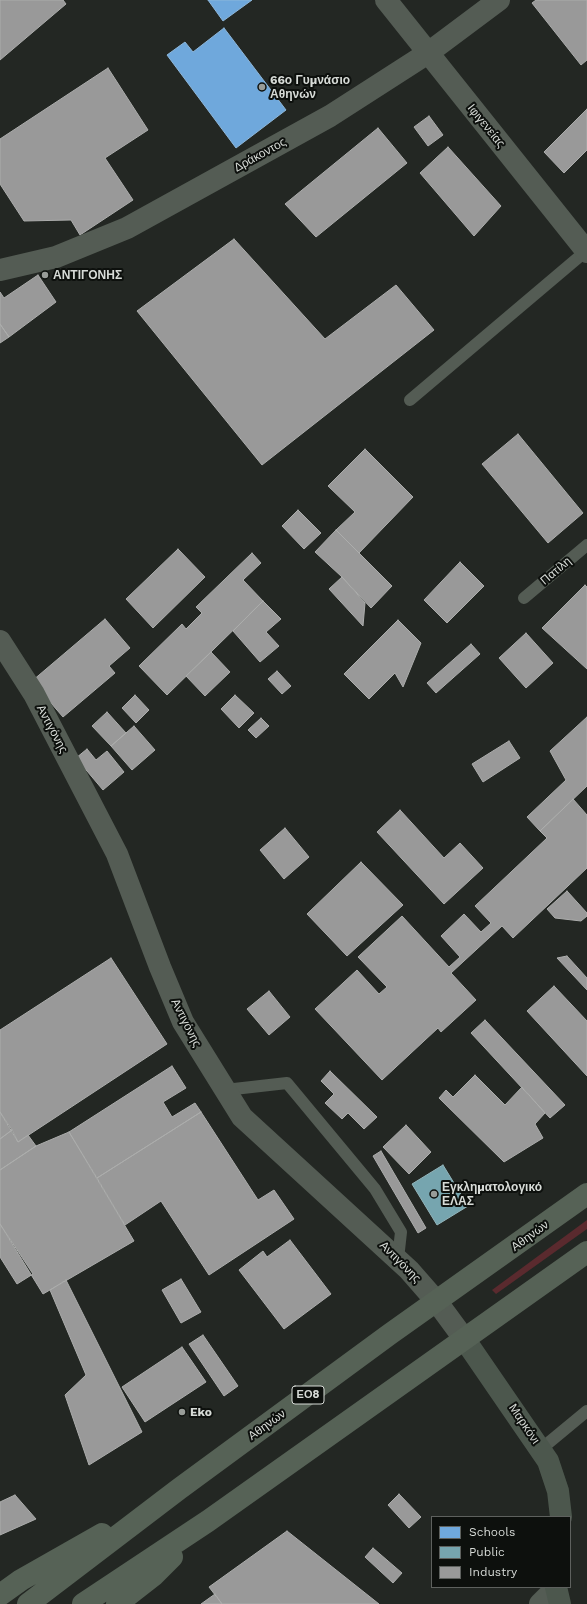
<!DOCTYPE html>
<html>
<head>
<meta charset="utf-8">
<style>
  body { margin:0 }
  #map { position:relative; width:587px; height:1604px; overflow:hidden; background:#232723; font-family:"Work Sans",sans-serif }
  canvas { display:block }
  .legend { position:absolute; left:431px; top:1516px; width:140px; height:72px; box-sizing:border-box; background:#0d100d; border:1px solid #5e615e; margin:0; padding:5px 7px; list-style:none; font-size:12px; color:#d7dbd7 }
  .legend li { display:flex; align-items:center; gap:8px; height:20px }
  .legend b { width:20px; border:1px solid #5e615e }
</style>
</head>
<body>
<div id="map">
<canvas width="587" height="1604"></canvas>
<ul class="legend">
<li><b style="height:11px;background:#6fa8dc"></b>Schools</li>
<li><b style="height:11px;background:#76a5af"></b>Public</li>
<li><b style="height:11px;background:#999"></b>Industry</li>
</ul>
</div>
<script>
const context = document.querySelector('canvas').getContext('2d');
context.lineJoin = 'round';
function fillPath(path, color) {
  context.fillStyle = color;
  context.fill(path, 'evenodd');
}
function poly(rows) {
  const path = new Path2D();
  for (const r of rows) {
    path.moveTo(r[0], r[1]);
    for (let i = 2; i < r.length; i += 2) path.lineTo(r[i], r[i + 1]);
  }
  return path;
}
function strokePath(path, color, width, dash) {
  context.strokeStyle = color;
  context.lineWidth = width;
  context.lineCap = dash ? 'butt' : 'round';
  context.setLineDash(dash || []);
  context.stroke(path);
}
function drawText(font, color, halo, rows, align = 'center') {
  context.font = font + ' "Work Sans",sans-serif';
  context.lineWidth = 4;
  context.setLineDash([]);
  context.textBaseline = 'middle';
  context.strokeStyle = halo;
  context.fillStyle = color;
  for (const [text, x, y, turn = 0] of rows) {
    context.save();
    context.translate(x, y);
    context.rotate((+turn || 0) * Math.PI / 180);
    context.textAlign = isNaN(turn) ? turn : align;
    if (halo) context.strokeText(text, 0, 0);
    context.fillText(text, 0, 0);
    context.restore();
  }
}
fillPath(poly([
  [587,1220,587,1229,496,1294,492,1290]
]), '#5a2a2e');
const schools = poly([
  [208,0,252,0,223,21,208,0],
  [224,28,286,110,236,148,167,55,185,42,193,52,224,28]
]);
fillPath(schools, '#6fa8dc');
strokePath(schools, '#8eb7da', 1);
const public = poly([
  [443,1165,468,1206,437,1225,412,1184,443,1165]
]);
fillPath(public, '#76a5af');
strokePath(public, '#93b5bb', 1);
const industry = poly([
  [0,0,63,0,66,4,0,60,0,0],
  [536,0,587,0,587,60,581,65,532,3,536,0],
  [108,68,148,130,105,158,133,200,80,235,71,220,24,221,0,184,0,139,108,68],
  [587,109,587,150,564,173,544,152,587,109],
  [429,116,443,135,428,146,414,127,429,116],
  [378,128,407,163,316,237,285,204,378,128],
  [448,147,501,206,474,236,420,173,448,147],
  [234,239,325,339,396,285,434,330,262,465,137,311,234,239],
  [38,275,56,302,9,337,0,324,0,292,4,298,38,275],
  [0,324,9,337,0,343,0,324],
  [518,434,583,513,548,543,482,464,518,434],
  [365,449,413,497,359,553,336,530,355,512,328,486,365,449],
  [298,510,321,533,304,549,282,526,298,510],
  [336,530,392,586,371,608,342,577,315,552,336,530],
  [178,549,205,577,153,628,126,599,178,549],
  [252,553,261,563,243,580,263,601,167,695,139,666,182,624,186,629,202,613,196,607,252,553],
  [460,562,484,586,447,623,424,600,460,562],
  [342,577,365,603,363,626,329,589,342,577],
  [585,585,587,587,587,669,542,628,585,585],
  [263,601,281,619,266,632,279,646,260,662,233,631,263,601],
  [105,619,130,648,109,666,115,673,63,717,32,681,105,619],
  [398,620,421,643,403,687,395,673,369,699,344,674,398,620],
  [526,633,553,663,526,688,499,658,526,633],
  [471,644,480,654,436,693,427,683,471,644],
  [211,652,230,672,205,696,186,676,211,652],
  [277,671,291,686,282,694,268,679,277,671],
  [135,695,149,710,136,723,122,708,135,695],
  [235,695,254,713,239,728,221,709,235,695],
  [107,712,126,733,111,746,92,726,107,712],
  [587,717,587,786,540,831,527,817,566,780,550,751,587,717],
  [261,718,269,726,256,738,248,730,261,718],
  [134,726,155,750,132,770,111,746,134,726],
  [509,741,520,758,483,782,472,764,509,741],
  [87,749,96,760,107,751,124,772,103,790,76,758,87,749],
  [573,799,587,815,587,868,513,938,502,926,451,973,476,1000,441,1032,438,1028,382,1080,315,1009,357,970,379,994,387,987,358,957,402,916,449,967,460,957,441,936,464,914,481,932,491,923,475,906,547,838,540,831,573,799],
  [400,810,444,858,460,843,483,868,444,904,377,832,400,810],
  [285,828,309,857,284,879,260,850,285,828],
  [361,862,403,905,347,956,307,914,361,862],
  [567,891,587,913,587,916,581,921,555,918,547,909,567,891],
  [567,956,587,978,587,990,557,958,567,956],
  [111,958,167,1044,18,1142,0,1112,0,1030,111,958],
  [554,986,587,1021,587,1076,527,1011,554,986],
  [269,991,290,1017,269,1035,247,1009,269,991],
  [485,1020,565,1105,550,1118,471,1033,485,1020],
  [172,1066,186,1088,163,1102,172,1117,195,1103,201,1112,97,1178,69,1132,172,1066],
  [330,1071,377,1117,364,1129,348,1113,342,1119,325,1103,334,1094,321,1081,330,1071],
  [475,1075,505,1105,522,1087,545,1113,535,1124,543,1138,504,1162,439,1098,446,1090,453,1097,475,1075],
  [0,1112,12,1130,0,1139,0,1112],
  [201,1112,258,1200,274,1190,294,1219,209,1275,161,1201,125,1225,97,1178,201,1112],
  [406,1125,431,1152,409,1174,383,1147,406,1125],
  [12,1130,18,1142,28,1135,36,1146,0,1170,0,1139,12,1130],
  [69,1132,134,1241,43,1294,0,1224,0,1170,36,1146,69,1132],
  [381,1151,426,1228,418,1233,373,1156,381,1151],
  [0,1224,33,1274,17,1284,0,1257,0,1224],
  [290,1240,331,1294,284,1329,239,1270,263,1251,267,1257,290,1240],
  [181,1279,201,1312,181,1323,162,1290,181,1279],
  [66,1280,142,1432,89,1465,65,1395,86,1375,50,1290,66,1280],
  [203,1335,238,1386,224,1396,189,1344,203,1335],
  [182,1347,206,1382,145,1422,122,1387,182,1347],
  [399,1494,421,1517,409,1528,388,1505,399,1494],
  [15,1495,36,1519,0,1535,0,1502,15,1495],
  [287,1531,379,1604,222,1604,209,1587,287,1531],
  [373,1548,402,1573,393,1583,365,1557,373,1548],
  [215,1594,222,1604,201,1604,215,1594]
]);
fillPath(industry, '#999');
strokePath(industry, '#acadac', 1);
strokePath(poly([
  [410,400,586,251],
  [524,598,587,545],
  [225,1090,287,1083,375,1189,401,1232,398,1259],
  [541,1449,587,1411]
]), '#545c54', 12);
strokePath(poly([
  [386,0,587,252],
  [0,270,56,257,127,228,330,116,428,53,499,0],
  [0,641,34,694,117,854,160,967,183,1022,242,1117,409,1270,437,1302,465,1340],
  [540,1604,556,1588]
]), '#545c54', 22);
strokePath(poly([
  [465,1340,548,1461,558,1491,561,1517],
  [556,1587,560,1604]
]), '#4c574d', 22);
strokePath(poly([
  [0,1595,21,1580,102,1534],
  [28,1604,179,1489,390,1334,587,1194],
  [83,1604,208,1521,587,1252],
  [117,1604,154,1575,172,1557]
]), '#566256', 22);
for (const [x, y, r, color] of [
  [262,87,4,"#989c98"],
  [45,275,4,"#989c98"],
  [434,1194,4,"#989c98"],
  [182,1412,4,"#989c98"]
]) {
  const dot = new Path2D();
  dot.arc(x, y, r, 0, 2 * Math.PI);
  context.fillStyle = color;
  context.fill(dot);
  strokePath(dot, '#0d100d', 1.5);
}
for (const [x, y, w] of [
  [308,1395,32]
]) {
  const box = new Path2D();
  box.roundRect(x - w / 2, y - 9, w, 18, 3);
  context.fillStyle = '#0d100d';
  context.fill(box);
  strokePath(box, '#d7dbd7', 1);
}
drawText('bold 11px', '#d7dbd7', null, [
  ["ΕΟ8",308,1395]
]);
drawText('bold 12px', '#d7dbd7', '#0d100d', [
  ["66ο Γυμνάσιο",270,80],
  ["Αθηνών",270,94],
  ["ΑΝΤΙΓΟΝΗΣ",53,275],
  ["Εγκληματολογικό",442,1187],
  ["ΕΛΑΣ",442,1201],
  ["Eko",190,1412]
], 'left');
drawText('12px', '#d7dbd7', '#0d100d', [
  ["Ιφιγενείας",486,126,51],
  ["Δράκοντος",260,155,-29],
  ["Πατίλη",556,571,-40],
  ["Αντιγόνης",52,729,62],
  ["Αντιγόνης",186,1023,63],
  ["Αθηνών",530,1236,-36],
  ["Αντιγόνης",400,1262,45],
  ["Μαρκόνι",524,1424,56],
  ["Αθηνών",267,1425,-36]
]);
</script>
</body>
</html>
